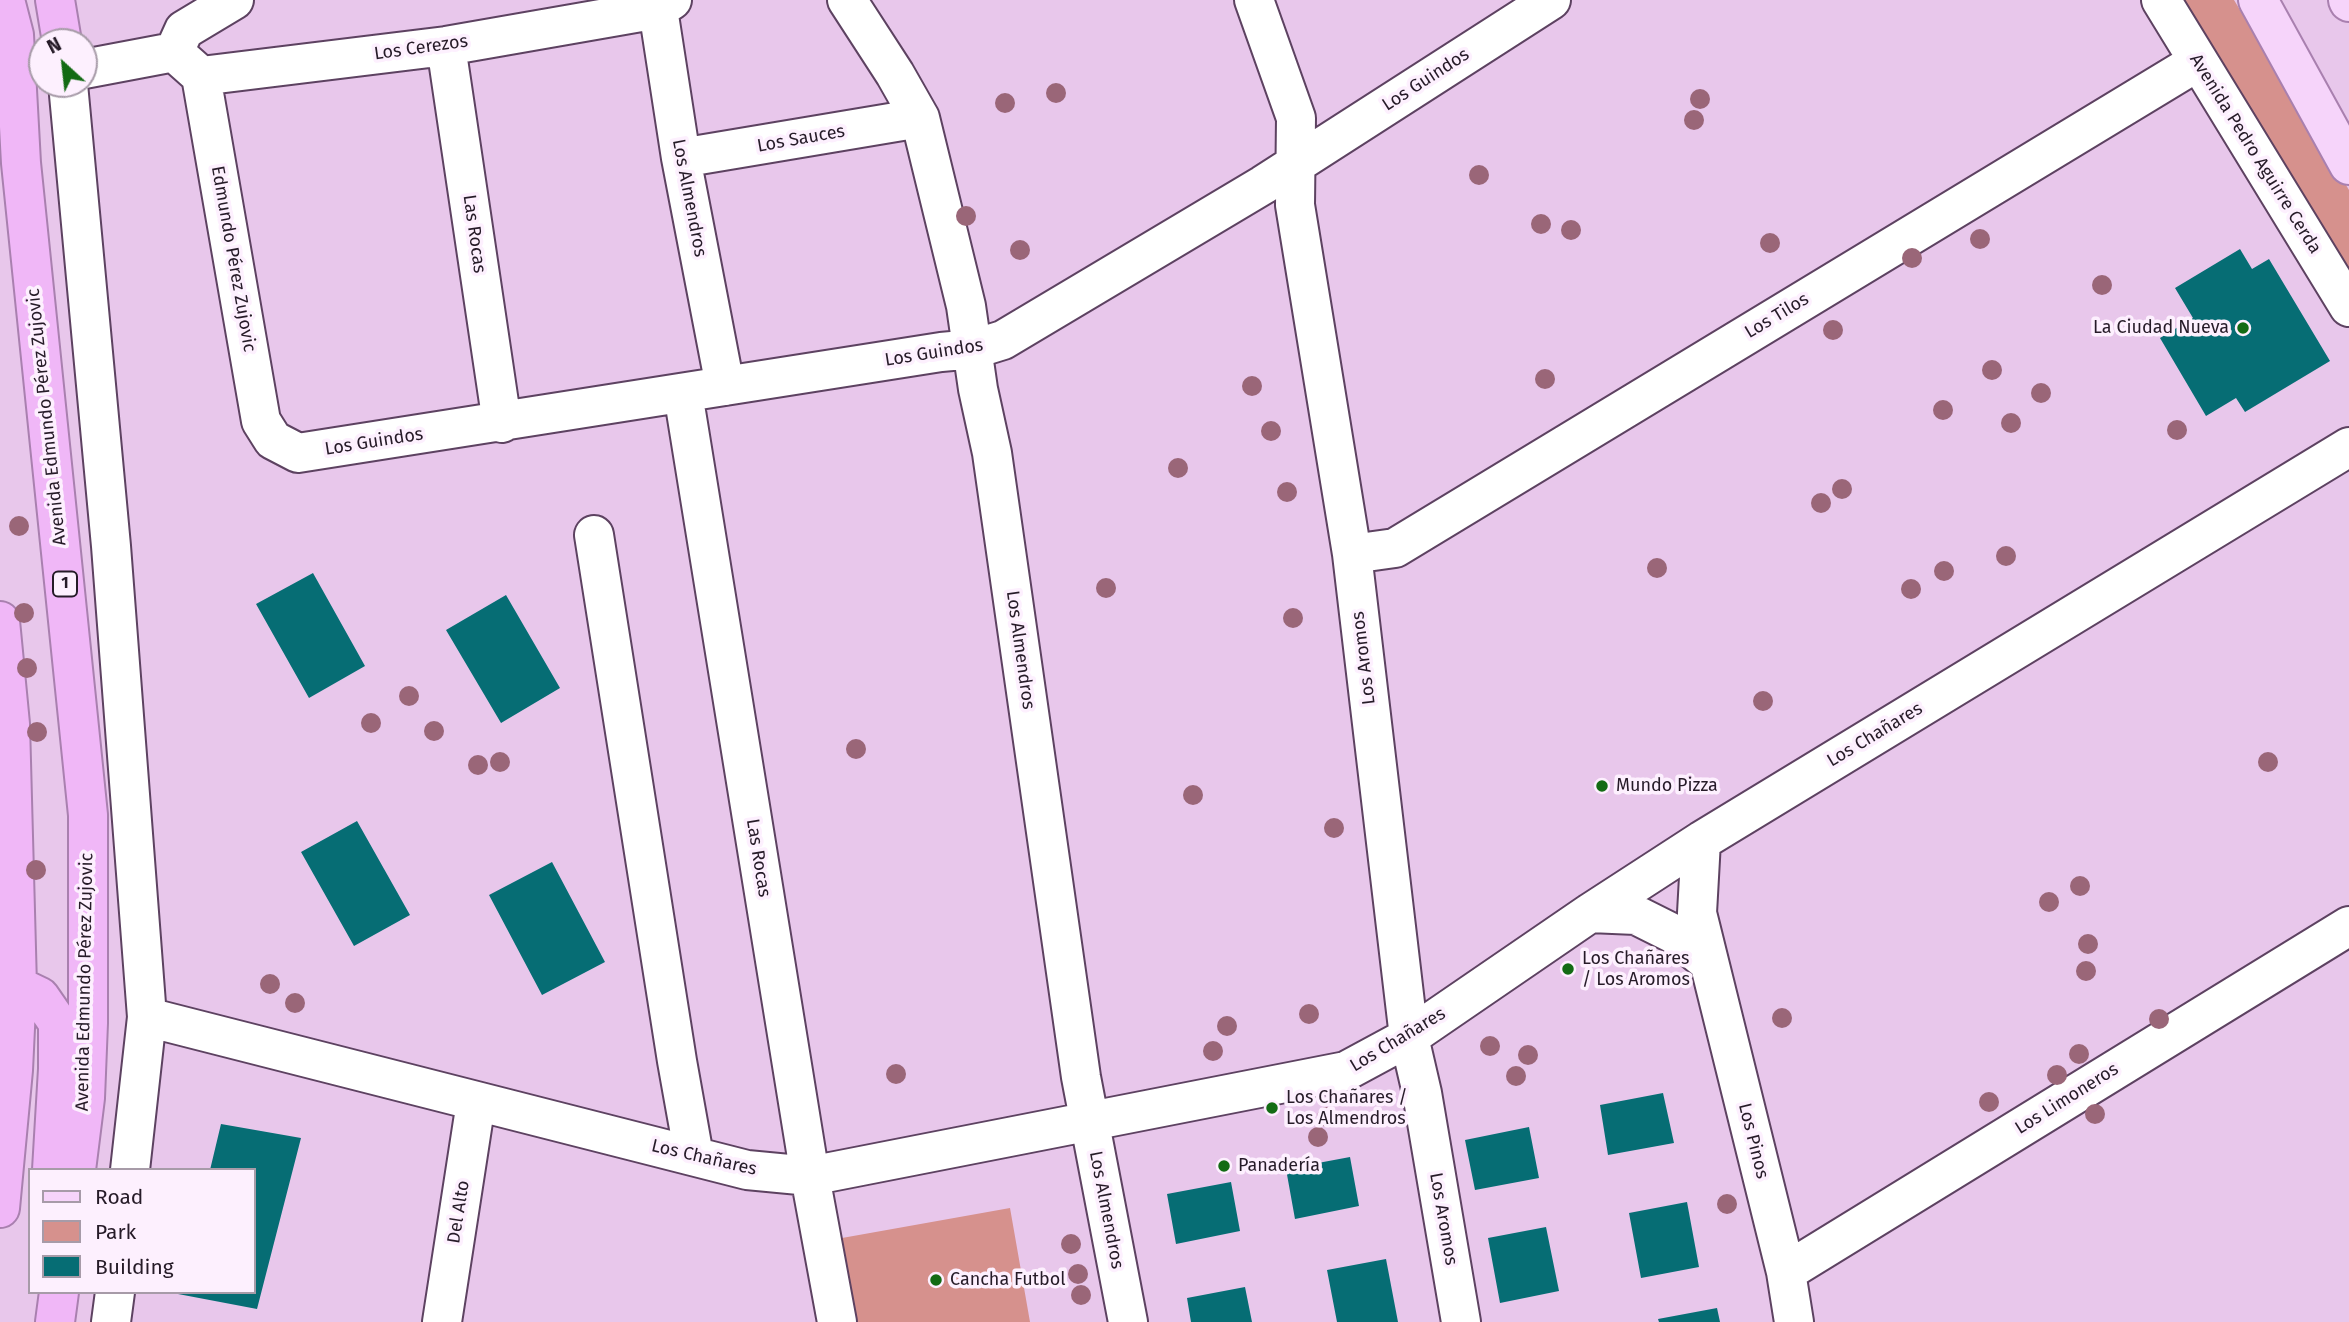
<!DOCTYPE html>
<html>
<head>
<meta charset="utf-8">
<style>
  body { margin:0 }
  #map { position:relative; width:2349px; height:1322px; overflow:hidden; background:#e8c7eb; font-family:"Fira Sans",sans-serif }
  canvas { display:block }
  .legend { position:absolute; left:28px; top:1168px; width:228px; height:126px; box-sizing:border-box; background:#fdf0fe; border:2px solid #a79ba8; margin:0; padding:9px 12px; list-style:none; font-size:21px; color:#261b28 }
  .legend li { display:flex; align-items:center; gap:14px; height:35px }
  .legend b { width:35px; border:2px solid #a79ba8 }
  .north { position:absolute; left:28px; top:28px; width:70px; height:70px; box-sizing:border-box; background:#fdf0fe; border:2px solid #a79ba8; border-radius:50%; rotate:333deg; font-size:19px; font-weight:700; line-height:28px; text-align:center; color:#261b28 }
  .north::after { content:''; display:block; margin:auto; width:24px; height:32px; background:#136b14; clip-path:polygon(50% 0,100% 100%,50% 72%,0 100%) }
</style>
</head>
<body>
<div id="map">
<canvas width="2349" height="1322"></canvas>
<ul class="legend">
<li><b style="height:9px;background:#f6d4fa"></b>Road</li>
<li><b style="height:19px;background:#d6918d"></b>Park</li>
<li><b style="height:19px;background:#066d74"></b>Building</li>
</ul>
<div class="north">N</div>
</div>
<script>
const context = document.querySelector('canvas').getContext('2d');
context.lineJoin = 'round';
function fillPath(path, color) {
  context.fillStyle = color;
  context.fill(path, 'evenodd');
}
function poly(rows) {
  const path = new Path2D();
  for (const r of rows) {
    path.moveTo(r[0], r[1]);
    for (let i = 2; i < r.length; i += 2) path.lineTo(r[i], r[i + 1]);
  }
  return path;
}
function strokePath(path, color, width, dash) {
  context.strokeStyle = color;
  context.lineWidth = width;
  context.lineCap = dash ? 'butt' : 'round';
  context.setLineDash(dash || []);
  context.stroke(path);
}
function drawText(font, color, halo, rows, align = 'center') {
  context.font = font + ' "Fira Sans",sans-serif';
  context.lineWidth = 7;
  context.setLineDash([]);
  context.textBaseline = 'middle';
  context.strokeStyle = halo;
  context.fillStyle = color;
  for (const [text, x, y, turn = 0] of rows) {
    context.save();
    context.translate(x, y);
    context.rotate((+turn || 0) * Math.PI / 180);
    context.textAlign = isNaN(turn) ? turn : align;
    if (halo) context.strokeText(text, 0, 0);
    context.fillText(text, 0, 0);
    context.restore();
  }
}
fillPath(poly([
  [2182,0,2234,0,2349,190,2349,282],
  [1010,1208,1030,1322,857,1322,842,1238]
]), '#d6918d');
fillPath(poly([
  [2240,249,2252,269,2269,259,2330,361,2245,412,2236,398,2206,416,2160,338,2193,318,2175,288],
  [313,573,365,666,309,698,256,604],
  [506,595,560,688,501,723,446,630],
  [357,821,410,915,354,946,301,852],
  [552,862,605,962,542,995,489,895],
  [1663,1093,1674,1143,1608,1155,1600,1105],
  [221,1124,301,1138,257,1309,178,1294,254,1292,254,1170,210,1170],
  [1529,1127,1539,1178,1475,1190,1465,1140],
  [1350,1157,1359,1206,1295,1219,1286,1169],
  [1231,1182,1240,1231,1176,1244,1167,1194],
  [1687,1202,1699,1267,1641,1278,1629,1213],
  [1546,1227,1559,1291,1500,1303,1488,1238],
  [1386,1259,1398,1322,1337,1322,1327,1270],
  [1245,1287,1252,1322,1191,1322,1187,1298],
  [1717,1308,1720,1322,1659,1322,1658,1319]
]), '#066d74');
const minor = poly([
  [847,0,895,74,920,118,966,306,978,389,992,453,1081,1077,1128,1322],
  [1254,0,1296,118,1295,205,1352,554,1409,1037,1422,1093,1461,1322],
  [2161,0,2349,307],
  [658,9,681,158,725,386],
  [446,46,502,423],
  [174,52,184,30,234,0],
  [84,69,174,52,201,76,446,46,658,9,672,0],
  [201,76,261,421,273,440,298,453,941,352,974,349,1003,340,1263,185,1551,0],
  [68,84,111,546,147,1017,130,1170],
  [681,158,920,118],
  [683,393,810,1176,837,1322],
  [594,535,677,1061,694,1156],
  [1352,554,1395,548,2197,62],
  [1701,841,1697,913,1786,1272,1794,1322],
  [1590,913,1636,915,1674,934,1707,961],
  [147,1017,747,1170,810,1176,1346,1071,1409,1037,1590,913,1701,841,2349,447],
  [1786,1272,2349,926],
  [111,1322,115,1292],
  [442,1322,476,1102]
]);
const major = poly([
  [2258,0,2349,165],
  [2348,0,2349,2]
]);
const highway = poly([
  [5,0,14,35,21,163,88,815,88,1023,85,1098,76,1170],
  [55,0,62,42],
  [0,621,10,724,17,986,13,1070,0,1208],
  [17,986,40,997,58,1023,58,1069,52,1170],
  [55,1322,59,1292]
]);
strokePath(minor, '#5d4261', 42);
strokePath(major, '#a980af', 42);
strokePath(highway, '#a980af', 42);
strokePath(minor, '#fff', 38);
strokePath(major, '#f6d4fa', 38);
strokePath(highway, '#f0b7f7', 38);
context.fillStyle = '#9a6678';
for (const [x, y] of [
  [1056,93],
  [1700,99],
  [1005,103],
  [1694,120],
  [1479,175],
  [966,216],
  [1541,224],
  [1571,230],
  [1980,239],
  [1770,243],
  [1020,250],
  [1912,258],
  [2102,285],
  [1833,330],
  [1992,370],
  [1545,379],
  [1252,386],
  [2041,393],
  [1943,410],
  [2011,423],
  [2177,430],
  [1271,431],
  [1178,468],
  [1842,489],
  [1287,492],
  [1821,503],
  [19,526],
  [2006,556],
  [1657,568],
  [1944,571],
  [1106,588],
  [1911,589],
  [24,613],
  [1293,618],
  [27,668],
  [409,696],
  [1763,701],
  [371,723],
  [434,731],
  [37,732],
  [856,749],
  [500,762],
  [2268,762],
  [478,765],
  [1193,795],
  [1334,828],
  [36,870],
  [2080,886],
  [2049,902],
  [2088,944],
  [2086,971],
  [270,984],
  [295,1003],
  [1309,1014],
  [1782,1018],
  [2159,1019],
  [1227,1026],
  [1490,1046],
  [1213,1051],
  [2079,1054],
  [1528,1055],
  [896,1074],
  [2057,1075],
  [1516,1076],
  [1989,1102],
  [2095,1114],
  [1327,1117],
  [1318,1137],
  [1727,1204],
  [1071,1244],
  [1078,1274],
  [1081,1295]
]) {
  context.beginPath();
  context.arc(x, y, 10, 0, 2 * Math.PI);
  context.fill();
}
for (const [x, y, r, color] of [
  [2243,328,7,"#136b14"],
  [1602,786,7,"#136b14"],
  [1568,969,7,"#136b14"],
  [1272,1108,7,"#136b14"],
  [1224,1166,7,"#136b14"],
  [936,1280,7,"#136b14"]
]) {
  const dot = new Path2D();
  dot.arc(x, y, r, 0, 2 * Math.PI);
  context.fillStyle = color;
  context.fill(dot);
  strokePath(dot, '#fdf0fe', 2.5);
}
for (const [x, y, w] of [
  [65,584,24]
]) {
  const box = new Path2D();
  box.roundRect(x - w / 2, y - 12.5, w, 25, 5);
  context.fillStyle = '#fdf0fe';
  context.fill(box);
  strokePath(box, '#261b28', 2);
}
drawText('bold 16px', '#261b28', null, [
  ["1",65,584]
]);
drawText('18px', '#261b28', '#fdf0fe', [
  ["Los Cerezos",421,48,-8],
  ["Los Guindos",1426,80,-33],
  ["Los Sauces",801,139,-10],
  ["Avenida Pedro Aguirre Cerda",2255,154,58],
  ["Los Almendros",689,198,79],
  ["Las Rocas",474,234,82],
  ["Edmundo Pérez Zujovic",233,259,80],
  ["Los Tilos",1777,316,-31],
  ["Los Guindos",934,353,-9],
  ["Avenida Edmundo Pérez Zujovic",47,417,-96],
  ["Los Guindos",374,442,-9],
  ["Los Almendros",1020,650,82],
  ["Los Aromos",1364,658,-97],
  ["Los Chañares",1875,735,-31],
  ["Las Rocas",758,858,81],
  ["Avenida Edmundo Pérez Zujovic",85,982,-89],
  ["Los Chañares",1398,1040,-31],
  ["Los Limoneros",2067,1099,-32],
  ["Los Pinos",1753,1141,76],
  ["Los Chañares",704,1158,13],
  ["Los Almendros",1106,1210,79],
  ["Del Alto",459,1212,-81],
  ["Los Aromos",1443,1219,80]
]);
drawText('18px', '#261b28', '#fdf0fe', [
  ["La Ciudad Nueva",2229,328,"right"],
  ["Mundo Pizza",1616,786],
  ["Los Chañares",1582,959],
  ["/ Los Aromos",1582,980],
  ["Los Chañares /",1286,1098],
  ["Los Almendros",1286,1119],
  ["Panadería",1238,1166],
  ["Cancha Futbol",950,1280]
], 'left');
</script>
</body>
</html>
